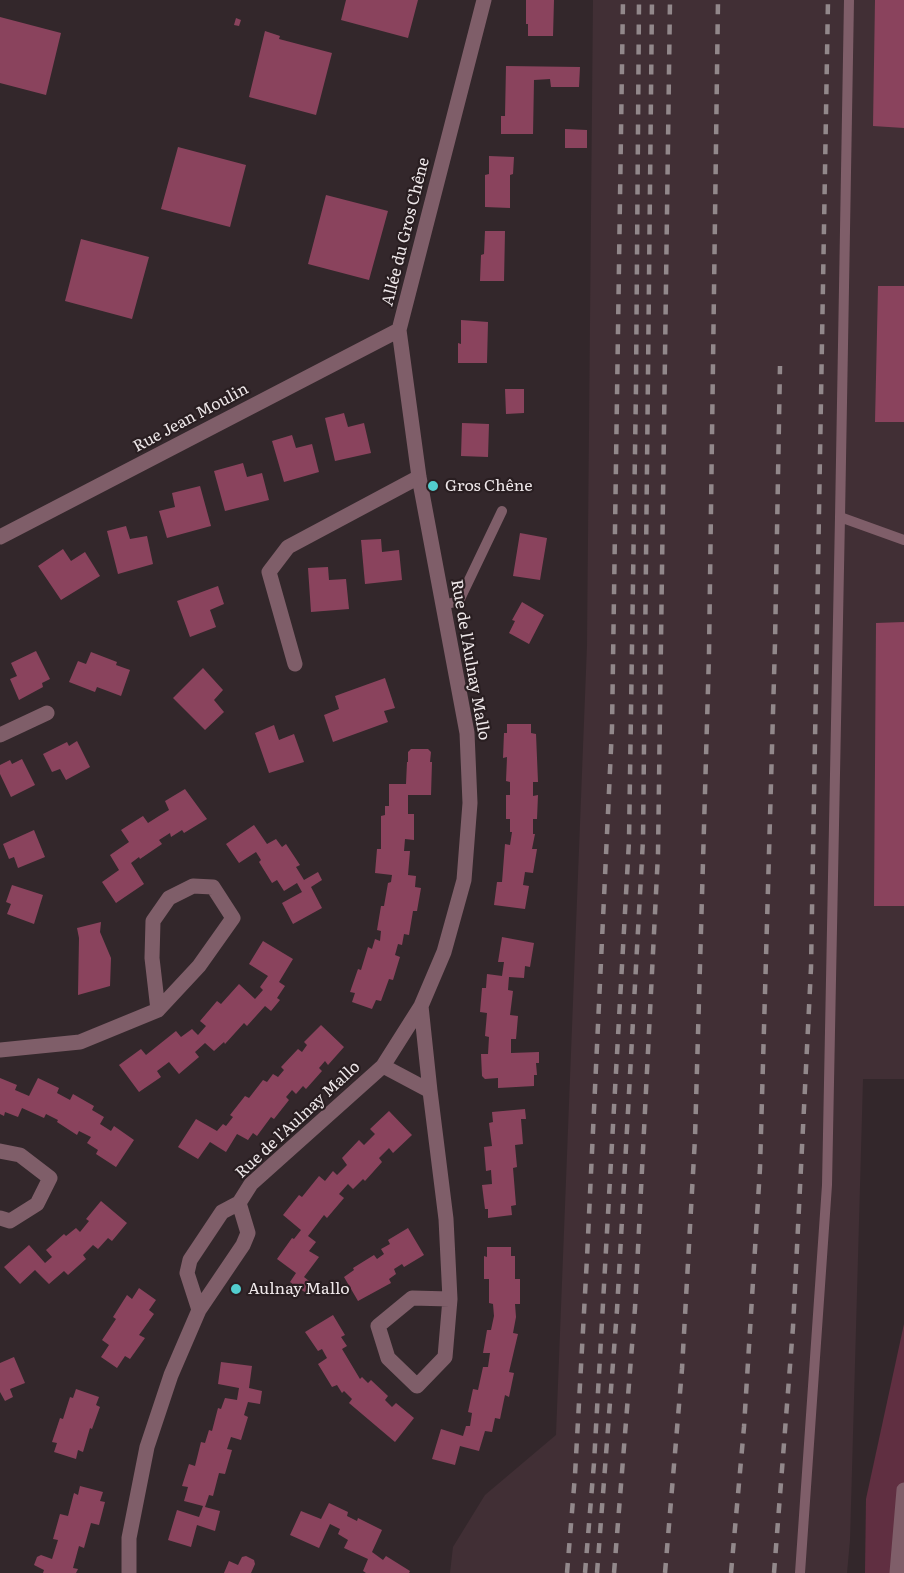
<!DOCTYPE html>
<html>
<head>
<meta charset="utf-8">
<style>
  body { margin:0 }
  canvas { display:block; background:#33272b }
</style>
</head>
<body>
<canvas width="904" height="1573"></canvas>
<script>
const context = document.querySelector('canvas').getContext('2d');
context.lineJoin = 'round';
function fillPath(path, color) {
  context.fillStyle = color;
  context.fill(path, 'evenodd');
}
function poly(rows) {
  const path = new Path2D();
  for (const r of rows) {
    path.moveTo(r[0], r[1]);
    for (let i = 2; i < r.length; i += 2) path.lineTo(r[i], r[i + 1]);
  }
  return path;
}
function strokePath(path, color, width, dash) {
  context.strokeStyle = color;
  context.lineWidth = width;
  context.lineCap = dash ? 'butt' : 'round';
  context.setLineDash(dash || []);
  context.stroke(path);
}
function drawText(font, color, halo, rows, align = 'center') {
  context.font = font + ' Literata,serif';
  context.lineWidth = 4.5;
  context.setLineDash([]);
  context.textBaseline = 'middle';
  context.strokeStyle = halo;
  context.fillStyle = color;
  for (const [text, x, y, turn = 0] of rows) {
    context.save();
    context.translate(x, y);
    context.rotate((+turn || 0) * Math.PI / 180);
    context.textAlign = isNaN(turn) ? turn : align;
    if (halo) context.strokeText(text, 0, 0);
    context.fillText(text, 0, 0);
    context.restore();
  }
}
fillPath(poly([
  [593,0,904,0,904,1079,863,1079,850,1540,847,1573,450,1573,453,1547,485,1495,556,1435,587,646]
]), '#412f35');
fillPath(poly([
  [904,1324,904,1573,865,1573,866,1499]
]), '#602f41');
fillPath(poly([
  [346,0,418,0,408,38,341,20],
  [526,0,554,0,553,36,528,36,528,24,526,24],
  [875,0,904,0,904,128,873,126],
  [0,17,61,33,46,95,0,83],
  [236,18,241,20,239,26,234,25],
  [265,31,280,36,279,39,332,53,316,115,249,97],
  [506,66,580,67,579,87,551,87,550,79,534,80,533,134,501,134,501,116,505,116],
  [565,129,587,130,587,148,565,148],
  [178,147,246,165,230,227,161,209],
  [489,156,514,157,513,174,510,175,510,208,485,207,485,175,489,174],
  [326,195,388,211,369,280,308,264],
  [485,231,505,231,504,281,480,281,481,255,484,254],
  [81,239,149,257,132,319,65,301],
  [878,286,904,286,904,422,875,422],
  [461,320,488,322,487,363,458,363,458,343,461,344],
  [505,389,524,389,524,413,506,414],
  [344,413,348,427,364,423,371,453,335,461,325,418],
  [462,423,489,424,488,457,461,456],
  [292,435,296,448,312,444,319,472,284,482,272,441],
  [243,463,247,477,262,473,269,500,225,511,214,471],
  [200,486,211,526,167,538,159,511,175,507,172,493],
  [126,526,130,539,147,536,153,564,118,574,107,531],
  [520,533,547,538,540,580,513,576],
  [381,539,382,552,399,550,402,580,365,584,361,540],
  [63,549,71,561,85,552,100,576,61,600,38,566],
  [328,567,329,580,346,579,349,609,311,612,308,568],
  [218,586,224,604,210,610,216,627,190,637,177,601],
  [522,602,544,615,529,644,509,633,515,621,512,620],
  [904,622,904,906,874,906,876,623],
  [36,651,50,679,42,683,43,687,19,700,10,679,17,676,11,663],
  [91,652,117,662,116,665,130,670,121,696,97,687,95,692,69,682,78,661,86,664],
  [203,668,223,690,214,700,224,712,205,730,173,698],
  [385,678,395,708,384,711,388,722,333,742,324,715,339,709,335,696],
  [507,724,531,724,531,733,536,734,538,782,533,782,533,796,538,795,537,819,533,819,533,834,535,834,532,849,537,849,533,873,525,872,523,885,529,886,525,909,494,905,497,882,502,882,505,844,510,845,512,832,510,832,510,819,506,819,506,795,510,795,510,782,506,781,507,757,503,758,504,733,507,733],
  [274,725,279,740,294,734,304,762,269,773,255,733],
  [77,741,90,767,66,780,60,769,52,772,43,754,67,742,69,746],
  [411,749,428,749,431,752,430,762,432,762,431,795,408,795,408,814,414,814,414,840,405,839,404,851,410,851,408,875,416,876,415,887,421,888,417,911,413,911,409,935,404,934,402,945,398,944,395,955,400,957,393,980,389,979,381,1001,376,1000,372,1009,352,1002,355,993,350,992,358,969,361,970,368,947,372,949,375,939,380,941,381,931,377,930,381,906,384,906,388,883,391,882,392,875,375,873,377,849,381,849,381,816,385,815,385,806,389,806,389,784,406,784,407,762,408,762,408,752],
  [22,759,35,785,11,797,0,774,0,765,10,760,12,764],
  [185,789,207,819,184,833,182,830,171,837,170,833,159,840,162,844,140,859,139,857,131,863,144,884,116,903,102,882,119,870,110,855,129,842,121,830,143,816,148,823,159,816,169,810,165,801],
  [254,825,267,844,276,839,282,847,286,844,300,865,296,867,304,880,318,872,322,880,311,887,322,908,293,924,282,903,302,892,297,883,284,891,277,880,272,883,259,862,261,860,256,852,239,863,226,844],
  [34,830,45,857,18,868,14,857,9,859,3,844],
  [12,885,43,895,34,924,7,914,11,904,6,902],
  [101,922,100,932,111,958,110,986,78,995,79,938,77,928],
  [502,937,534,943,530,967,525,966,524,978,509,977,508,990,513,991,510,1015,518,1016,516,1039,511,1039,511,1053,539,1052,539,1063,536,1063,537,1075,534,1075,534,1086,498,1088,498,1078,485,1079,482,1076,481,1054,488,1054,489,1037,485,1036,487,1013,480,1012,482,988,486,988,487,974,502,976,504,962,498,962],
  [263,941,293,959,279,982,285,986,277,998,280,1000,271,1011,265,1006,247,1026,244,1023,225,1044,224,1042,214,1051,205,1043,195,1052,199,1057,179,1074,169,1062,157,1071,161,1077,139,1092,119,1065,141,1049,146,1055,176,1031,181,1037,192,1029,198,1035,206,1026,200,1021,217,1001,221,1004,239,984,255,999,263,990,260,987,268,976,249,964],
  [321,1025,344,1047,328,1065,325,1061,319,1068,322,1071,306,1089,303,1086,296,1094,292,1090,286,1097,289,1100,274,1119,271,1117,257,1136,253,1133,248,1140,237,1134,226,1152,210,1142,198,1159,178,1147,196,1119,217,1131,223,1124,226,1126,233,1117,230,1115,245,1096,249,1098,263,1080,267,1082,273,1074,278,1077,284,1070,281,1067,298,1049,302,1052,307,1045,304,1042],
  [0,1078,17,1085,15,1090,29,1096,38,1078,59,1088,57,1093,70,1100,73,1094,94,1106,92,1110,104,1117,100,1124,111,1131,114,1126,134,1140,116,1167,96,1154,98,1150,87,1143,91,1137,79,1131,77,1135,57,1122,58,1120,46,1114,44,1118,22,1108,18,1117,5,1112,4,1116,0,1114],
  [525,1109,526,1119,521,1119,523,1144,515,1145,517,1167,513,1168,516,1205,511,1206,512,1215,488,1218,488,1209,485,1209,482,1185,492,1184,491,1170,486,1171,484,1147,492,1146,489,1123,493,1122,492,1112],
  [389,1111,412,1135,393,1153,389,1148,379,1158,382,1162,365,1181,363,1179,353,1189,348,1184,339,1194,344,1198,327,1218,324,1215,308,1236,316,1242,309,1251,319,1257,304,1277,313,1284,306,1293,290,1282,296,1273,277,1259,292,1238,294,1239,301,1230,283,1215,299,1195,302,1197,319,1176,325,1181,333,1171,337,1175,347,1165,342,1158,359,1140,364,1145,375,1134,370,1129],
  [101,1201,127,1223,112,1241,108,1238,98,1249,93,1245,83,1255,86,1259,68,1275,64,1271,49,1284,35,1270,20,1284,4,1267,29,1245,45,1263,52,1257,46,1250,64,1234,66,1236,76,1228,80,1232,89,1221,86,1219],
  [408,1228,424,1255,404,1267,402,1264,394,1269,396,1274,389,1279,391,1283,358,1301,344,1277,354,1270,353,1268,374,1255,377,1259,384,1254,381,1249,390,1244,388,1240],
  [487,1247,511,1247,511,1256,515,1256,515,1279,520,1279,520,1304,515,1304,516,1317,513,1333,518,1334,509,1372,514,1373,509,1397,505,1395,500,1419,495,1418,492,1432,485,1431,479,1451,460,1446,455,1465,432,1459,441,1429,463,1436,466,1426,470,1426,472,1413,468,1412,473,1389,478,1390,483,1367,488,1367,490,1353,483,1353,487,1330,491,1330,494,1316,493,1304,489,1303,489,1279,484,1279,484,1256,487,1257],
  [139,1288,156,1300,149,1310,154,1314,139,1335,145,1338,130,1359,125,1356,117,1368,101,1357,109,1345,102,1340,116,1319,113,1317,127,1295,132,1299],
  [333,1315,345,1335,341,1337,347,1346,342,1349,360,1379,362,1377,368,1383,371,1380,388,1396,385,1400,392,1407,396,1403,414,1418,395,1442,349,1403,352,1399,344,1391,342,1393,337,1385,332,1387,318,1364,327,1358,322,1349,318,1351,305,1332],
  [14,1357,25,1383,10,1389,13,1397,5,1401,0,1392,0,1363],
  [221,1362,252,1366,249,1388,262,1391,260,1404,248,1402,244,1415,248,1417,241,1440,231,1437,227,1449,232,1450,225,1474,219,1473,213,1496,209,1495,205,1507,220,1511,215,1531,197,1525,191,1547,168,1540,177,1510,199,1517,203,1506,184,1501,188,1487,182,1486,189,1464,195,1466,201,1442,205,1443,209,1430,212,1431,218,1408,221,1409,225,1398,237,1400,239,1388,218,1384],
  [76,1389,99,1397,96,1405,100,1407,92,1429,90,1428,83,1452,78,1450,76,1459,54,1452,57,1443,52,1442,60,1418,63,1419,70,1397,73,1398],
  [80,1486,103,1492,100,1501,105,1502,99,1525,91,1523,84,1548,79,1546,73,1568,78,1569,76,1573,43,1573,44,1570,34,1565,37,1557,41,1555,52,1559,58,1540,53,1539,60,1514,68,1516,74,1493,78,1495],
  [329,1503,348,1512,347,1516,357,1521,358,1518,382,1530,372,1552,383,1560,386,1556,410,1571,409,1573,366,1573,363,1571,368,1559,344,1548,348,1540,338,1534,340,1529,330,1524,319,1548,290,1535,301,1511,321,1519],
  [246,1556,254,1560,255,1564,251,1573,224,1573,229,1561,238,1565,242,1557]
]), '#8a435d');
strokePath(poly([
  [840,517,849,0],
  [443,605,459,601,502,511],
  [800,1573,827,1185,840,517,904,540]
]), '#7f5e69', 10);
strokePath(poly([
  [0,537,399,330],
  [295,664,269,572,288,547,419,477],
  [0,735,47,713],
  [421,1006,430,1091],
  [0,1050,80,1042,158,1010,199,966,233,918,213,887,193,886,169,898,153,921,152,958,158,1010],
  [383,1066,430,1091,446,1219,450,1299,445,1357,417,1386,388,1358,378,1326,412,1298,450,1299],
  [0,1151,20,1155,50,1178,37,1204,10,1221,0,1218],
  [199,1310,187,1273,190,1260,222,1212,239,1203,251,1184,383,1066,421,1006,444,952,464,880,470,803,467,733,419,477,399,330,484,0],
  [129,1573,129,1538,147,1447,171,1375,199,1310,243,1245,248,1233,239,1203],
  [897,1573,904,1490]
]), '#7f5e69', 15);
strokePath(poly([
  [567,1573,575,1475,587,1258,612,728,623,0],
  [585,1573,594,1463,629,841,636,387,639,0],
  [597,1573,617,1310,643,840,652,0],
  [614,1573,635,1308,658,854,670,0],
  [665,1573,682,1369,695,1138,709,654,718,0],
  [731,1573,744,1427,760,1168,775,643,780,366],
  [774,1573,793,1327,811,968,828,0]
]), '#92888b', 4.5, [10, 10]);
for (const [x, y, r, color] of [
  [433,486,6,"#52cdce"],
  [236,1289,6,"#52cdce"]
]) {
  const dot = new Path2D();
  dot.arc(x, y, r, 0, 2 * Math.PI);
  context.fillStyle = color;
  context.fill(dot);
  strokePath(dot, '#291e21', 2);
}
drawText('16px', '#eee7e9', '#291e21', [
  ["Allée du Gros Chêne",406,232,-76],
  ["Rue Jean Moulin",191,418,-28],
  ["Rue de l'Aulnay Mallo",470,660,80],
  ["Rue de l'Aulnay Mallo",298,1120,-43]
]);
drawText('16px', '#eee7e9', '#291e21', [
  ["Gros Chêne",445,486],
  ["Aulnay Mallo",248,1289]
], 'left');
</script>
</body>
</html>
